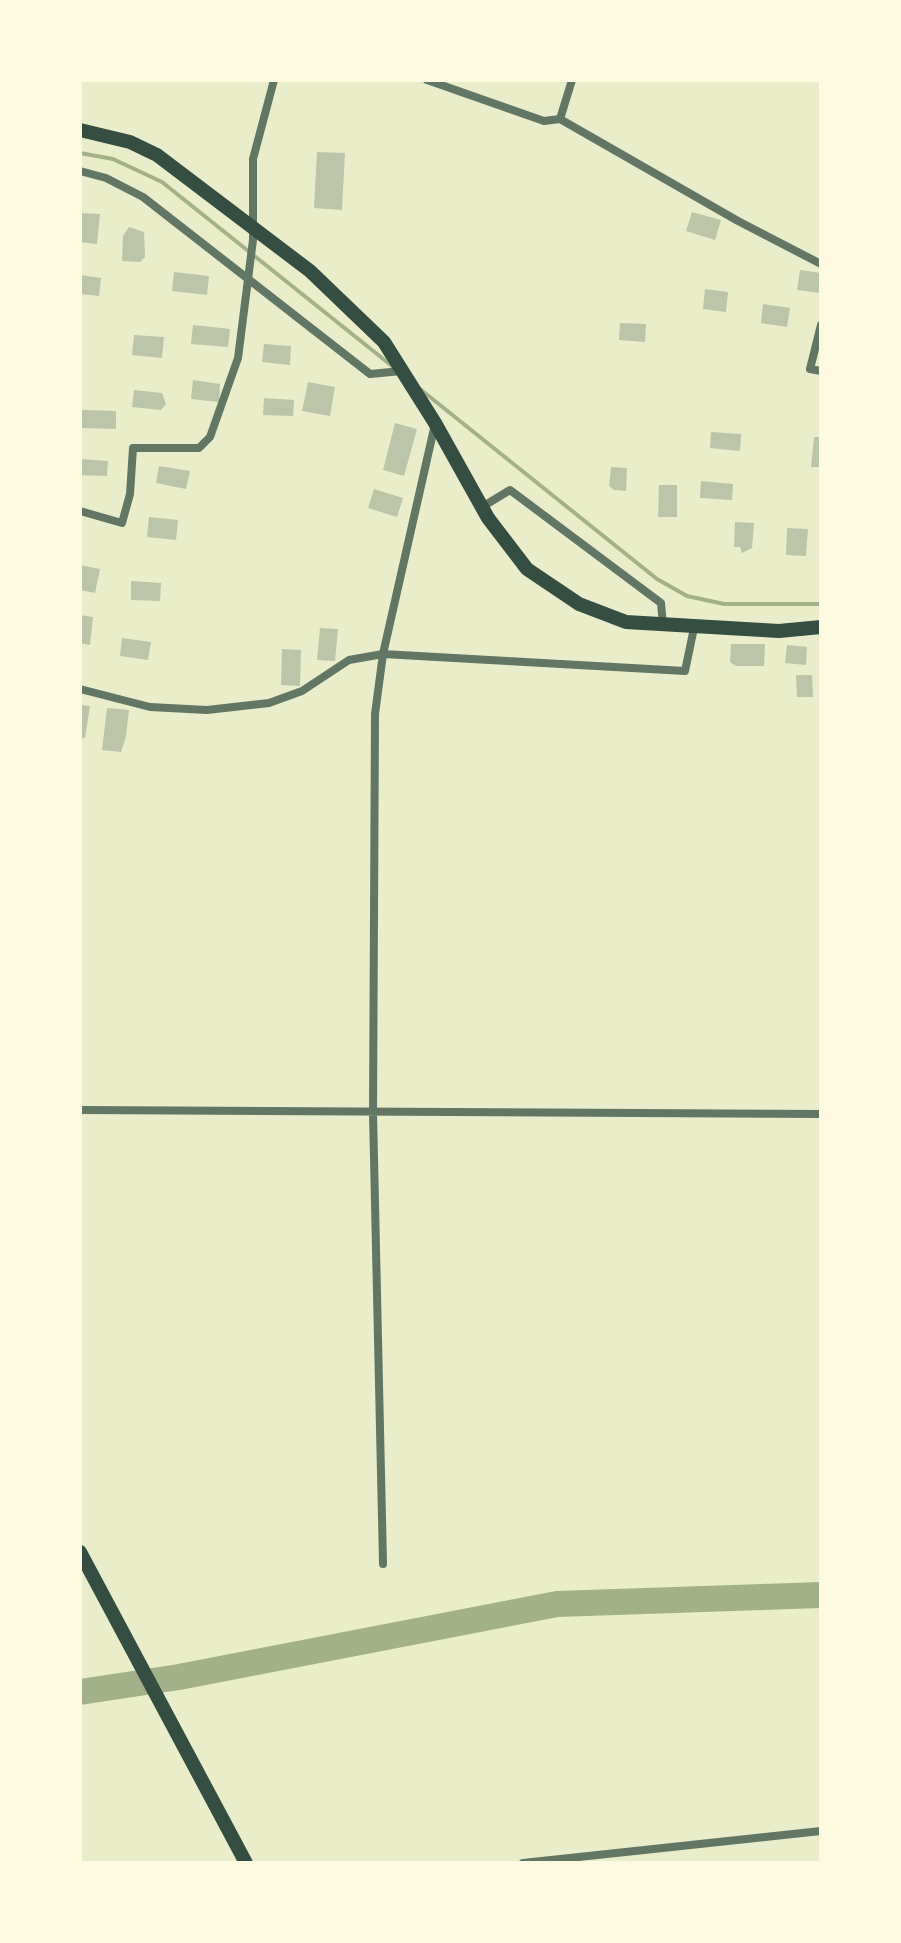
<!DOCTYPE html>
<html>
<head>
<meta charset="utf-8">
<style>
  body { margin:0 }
  #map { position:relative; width:901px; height:1943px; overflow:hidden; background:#e9edc9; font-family:Georgia,serif }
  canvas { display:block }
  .frame { position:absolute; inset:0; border:82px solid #fefae0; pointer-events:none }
</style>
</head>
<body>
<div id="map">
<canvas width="901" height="1943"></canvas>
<div class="frame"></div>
</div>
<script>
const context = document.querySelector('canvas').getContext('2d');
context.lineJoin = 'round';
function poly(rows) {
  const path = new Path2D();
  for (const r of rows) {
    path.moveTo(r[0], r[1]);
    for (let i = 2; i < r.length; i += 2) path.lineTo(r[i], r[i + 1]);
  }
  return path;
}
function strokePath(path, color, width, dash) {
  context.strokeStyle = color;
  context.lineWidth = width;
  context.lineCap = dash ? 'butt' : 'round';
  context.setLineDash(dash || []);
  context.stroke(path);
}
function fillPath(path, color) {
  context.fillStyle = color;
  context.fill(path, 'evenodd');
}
strokePath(poly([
  [80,153,113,159,162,182,392,366],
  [420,389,657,579,687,596,724,604,821,604]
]), '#a3b18a', 4);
strokePath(poly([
  [80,1692,179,1677,557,1604,821,1595]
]), '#a3b18a', 26);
fillPath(poly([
  [317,152,345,153,342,210,314,208],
  [692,212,721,220,715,240,686,231],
  [81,213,100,214,97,244,80,242],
  [129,227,144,232,145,257,140,262,122,261,123,236],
  [800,270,821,273,821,293,797,290],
  [174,272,209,276,207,295,172,291],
  [80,275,101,278,99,296,80,294],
  [705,289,728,292,726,312,703,309],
  [763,304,790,308,787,327,761,323],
  [620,323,646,324,645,342,619,340],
  [193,325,230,329,228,347,191,344],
  [134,335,164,337,162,358,132,355],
  [264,344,291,346,290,365,262,362],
  [193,380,220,384,219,402,191,399],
  [308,382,335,387,330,416,302,411],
  [134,390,162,393,166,404,161,410,132,407],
  [264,398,294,400,293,416,263,415],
  [82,410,116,411,116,429,81,428],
  [395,423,417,429,404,476,383,470],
  [711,432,741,434,740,451,710,448],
  [814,437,821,437,821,467,811,467],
  [80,459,108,461,107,476,80,475],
  [159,466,190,471,186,489,156,483],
  [611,467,627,468,626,491,614,490,609,486],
  [701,481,733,484,732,500,700,498],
  [659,485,677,485,677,517,658,517],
  [374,489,403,498,397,517,368,508],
  [149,517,178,520,176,540,147,537],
  [735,522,754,523,752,548,742,553,740,547,734,547],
  [787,528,808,529,806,556,786,555],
  [80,565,100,569,95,593,80,590],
  [131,581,161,583,160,601,131,600],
  [80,615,93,617,90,645,80,643],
  [320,628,338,629,335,661,317,660],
  [122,638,151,642,148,660,120,656],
  [731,644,765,644,764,666,736,666,730,662],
  [787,645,807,647,806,665,785,663],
  [282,649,301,650,300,686,281,685],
  [796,675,812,675,813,697,797,697],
  [80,705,90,706,85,738,80,738],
  [107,708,129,710,126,736,121,752,102,750]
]), '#bcc5a7');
strokePath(poly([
  [427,80,544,121,560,119,738,221,821,264],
  [560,119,572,80],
  [80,171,106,178,143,197,370,374,402,371],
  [821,325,810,369,821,371],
  [482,507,510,490,661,603,663,625],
  [80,511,122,523,130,494,133,448,199,448,210,437,238,358,253,240,253,159,274,80],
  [80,689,150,707,207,710,269,703,302,691,349,660,383,654,685,671,694,628],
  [80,1110,821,1114],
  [383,1564,373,1113,375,714,383,654,435,424],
  [523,1863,821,1831]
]), '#617663', 8);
strokePath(poly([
  [80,130,130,142,157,155,310,271,384,342,435,423,488,518,527,569,579,604,626,622,779,631,821,627]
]), '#344e41', 14);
strokePath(poly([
  [80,1552,246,1863]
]), '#344e41', 14);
</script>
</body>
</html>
